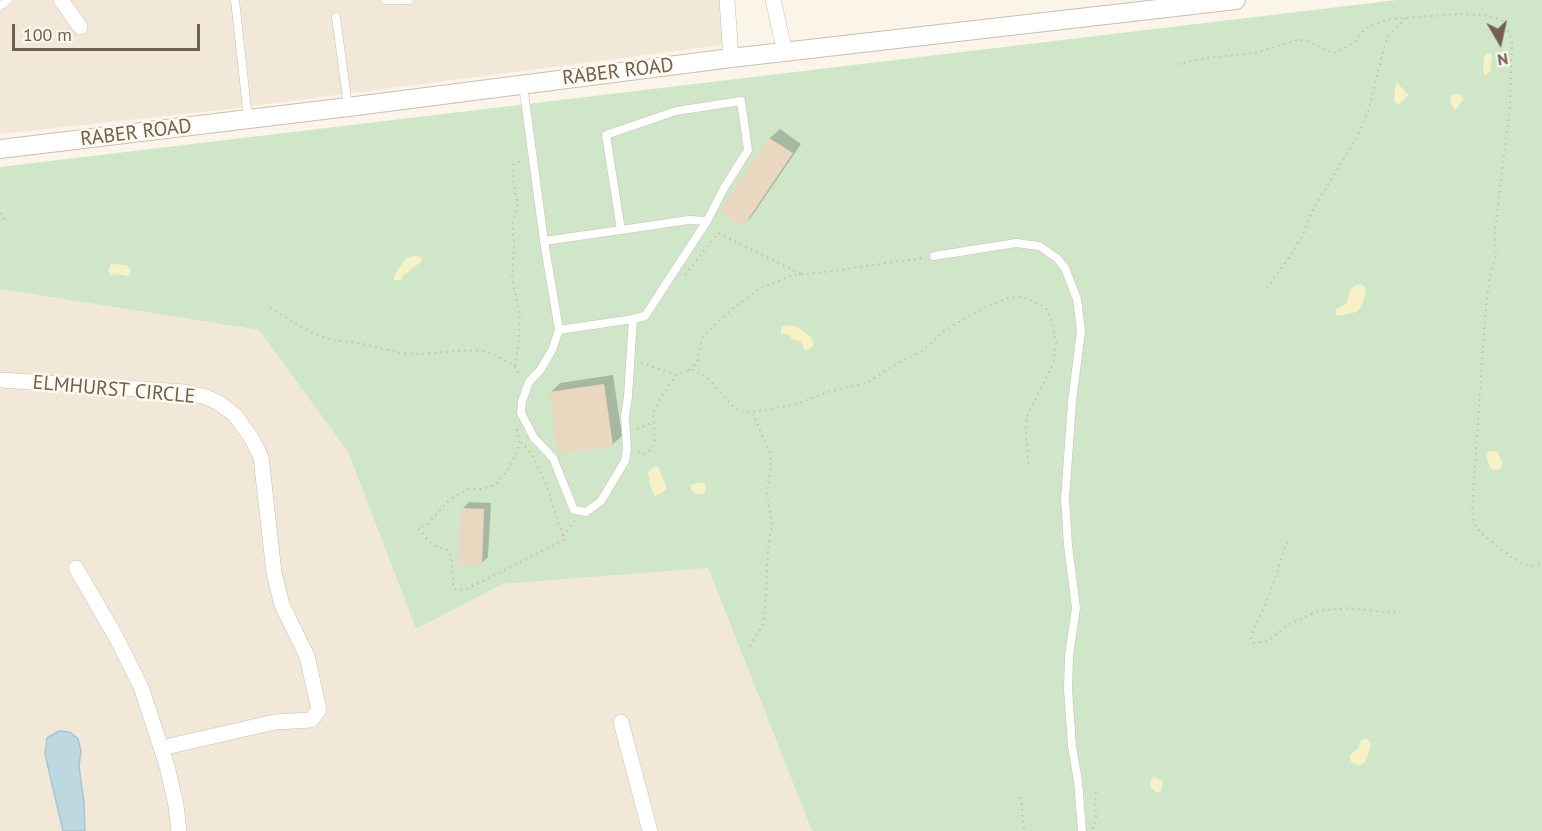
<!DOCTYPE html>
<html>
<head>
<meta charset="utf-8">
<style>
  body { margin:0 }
  #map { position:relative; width:1542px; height:831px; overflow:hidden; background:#faf5e8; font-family:"PT Sans",sans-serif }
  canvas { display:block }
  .north { position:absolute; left:1470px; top:12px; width:60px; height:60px; -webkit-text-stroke:4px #fdf9ee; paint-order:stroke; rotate:171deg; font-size:16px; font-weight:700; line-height:24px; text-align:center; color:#71604f }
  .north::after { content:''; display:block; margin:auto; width:21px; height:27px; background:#71604f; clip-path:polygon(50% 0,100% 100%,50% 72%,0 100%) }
  .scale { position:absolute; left:12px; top:24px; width:188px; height:27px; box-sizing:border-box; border:3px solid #71604f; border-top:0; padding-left:8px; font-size:18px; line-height:21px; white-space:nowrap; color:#71604f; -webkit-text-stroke:4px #fdf9ee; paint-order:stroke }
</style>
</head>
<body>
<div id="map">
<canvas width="1542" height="831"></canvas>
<div class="north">N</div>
<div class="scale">100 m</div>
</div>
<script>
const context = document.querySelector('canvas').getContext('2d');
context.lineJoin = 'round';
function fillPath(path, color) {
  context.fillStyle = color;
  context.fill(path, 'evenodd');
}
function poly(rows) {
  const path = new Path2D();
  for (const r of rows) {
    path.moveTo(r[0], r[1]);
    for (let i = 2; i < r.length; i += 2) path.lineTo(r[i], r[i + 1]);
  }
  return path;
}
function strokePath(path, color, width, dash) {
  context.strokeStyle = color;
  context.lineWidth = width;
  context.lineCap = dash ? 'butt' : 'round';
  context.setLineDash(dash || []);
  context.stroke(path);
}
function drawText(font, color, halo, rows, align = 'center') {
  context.font = font + ' "PT Sans",sans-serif';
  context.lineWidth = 5;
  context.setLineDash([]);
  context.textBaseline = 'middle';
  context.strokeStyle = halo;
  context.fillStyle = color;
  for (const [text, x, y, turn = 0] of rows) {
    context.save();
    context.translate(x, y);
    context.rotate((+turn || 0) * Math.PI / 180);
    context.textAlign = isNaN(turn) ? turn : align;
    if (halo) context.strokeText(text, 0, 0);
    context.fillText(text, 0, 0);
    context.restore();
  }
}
fillPath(poly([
  [0,0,727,0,730,44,229,109,0,134],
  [0,289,259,330,348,452,416,629,503,584,708,568,812,831,0,831]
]), '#f1e8d7');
fillPath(poly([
  [1397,0,1542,0,1542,831,812,831,708,568,503,584,416,629,348,452,259,330,0,289,0,167]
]), '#d0e6c8');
fillPath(poly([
  [1487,53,1492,55,1490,72,1485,75,1483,72,1484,57],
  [1396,82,1409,95,1399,104,1395,103,1394,98],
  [1454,94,1460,94,1463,99,1456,110,1452,106,1450,98],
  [414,256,421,257,422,260,420,263,402,276,401,280,394,280,395,274,406,258],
  [111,264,127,265,131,270,129,276,116,274,111,276,108,270],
  [1360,284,1365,287,1366,291,1361,307,1356,312,1337,316,1335,310,1346,304,1350,290,1355,285],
  [786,325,797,327,810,336,814,342,812,348,805,350,801,342,792,339,788,334,781,334,781,327],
  [1490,451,1497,451,1503,464,1500,469,1493,470,1490,468,1486,454],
  [656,466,658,467,667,488,662,493,655,496,651,488,648,472],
  [702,482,706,485,705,493,698,495,691,490,691,485],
  [1366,738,1371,743,1370,748,1365,762,1359,766,1351,762,1350,755,1358,748,1360,741],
  [1154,777,1163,781,1161,792,1156,792,1150,786,1150,782]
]), '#f6f2c6');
const water = poly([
  [59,731,70,732,78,739,81,751,79,766,84,803,85,831,63,831,45,754,47,738,59,731]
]);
fillPath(water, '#bed8e2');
strokePath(water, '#a6c5d2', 1.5);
fillPath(poly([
  [780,129,801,144,752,216,743,225,722,211,770,138],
  [613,375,622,436,612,445,551,392,560,383],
  [469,502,491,503,488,557,481,564,462,509]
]), '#0003');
fillPath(poly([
  [769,138,793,153,743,227,720,211],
  [604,384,613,446,558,454,549,392],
  [461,508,484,509,482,566,458,565]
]), '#ead7c0');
const service = poly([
  [235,0,248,118],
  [385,0,409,0],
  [0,6,8,0],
  [336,17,348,106],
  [523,85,544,241,559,330,633,319,645,316,707,221,724,188,748,150,741,101,676,111,606,135,621,230,544,241],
  [621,230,689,220,707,221],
  [934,256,1016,243,1039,246,1057,258,1065,268,1077,299,1081,331,1072,402,1065,499,1068,545,1076,608,1069,655,1068,689,1072,746,1078,781,1082,831],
  [559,330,552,350,541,369,529,382,522,401,521,413,534,438,553,458,574,510,586,512,601,501,625,461,627,449,625,417,628,396,633,319]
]);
const minor = poly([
  [61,0,80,27],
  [727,0,731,58],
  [773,0,785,52],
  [0,380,184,392,206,397,219,403,235,415,252,439,261,457,274,573,282,605,307,656,319,710,311,720,275,722,161,748],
  [76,568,116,637,141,687,167,766,176,805,179,831],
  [621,722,650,831]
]);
const tertiary = poly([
  [0,149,348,107,731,58,1236,0]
]);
strokePath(service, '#cbbfaf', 9);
strokePath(minor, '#cbbfaf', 16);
strokePath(tertiary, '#cbbfaf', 20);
strokePath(poly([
  [1178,64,1207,58,1255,53,1297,40,1305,40,1332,53,1338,52,1356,41,1363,31,1371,25,1390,19,1460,14,1484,15,1502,20,1507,27,1512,42,1510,105,1495,231,1496,254,1489,282,1485,318,1472,511,1474,523,1481,533,1511,557,1528,566,1542,564],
  [0,213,5,221],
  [685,275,718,233,801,274],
  [1267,288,1291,255,1304,232,1313,209,1357,137,1368,112,1385,44,1388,36,1406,18],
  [270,308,310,332,332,340,360,343,400,353,416,354,474,350,488,352,515,366,519,339,520,314,512,279,514,244,512,225,518,204,512,174,513,165,522,160],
  [641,363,675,374],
  [515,366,520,377],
  [689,370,697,362,703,336,731,310,759,289,793,275,825,272,923,258],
  [517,429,519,440,518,450,508,470,495,485,481,489,468,489,459,494,448,501,429,523,418,529,423,533,427,540,437,547,447,550,451,556,454,589,465,590,564,540,546,484,532,454,519,440],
  [637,429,654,422],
  [638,452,646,454,652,448,655,439,653,413,662,395,677,374,693,370,707,377,734,408,746,413,794,405,828,392,867,383,896,364,922,351,945,330,984,308,1008,298,1022,297,1033,301,1046,308,1052,321,1056,343,1053,364,1027,416,1026,437,1029,467],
  [563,536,576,519],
  [1287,542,1270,593,1252,633,1251,639,1254,643,1268,641,1286,626,1318,611,1348,608,1392,613,1400,612],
  [750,646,762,626,765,614,768,548,772,524,767,493,771,466,770,453,753,414],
  [1021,797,1024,831],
  [1093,829,1096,816,1095,796,1097,788]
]), '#d1bca5', 2, [1.5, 4.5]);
strokePath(service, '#fff', 8);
strokePath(minor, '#fff', 15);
strokePath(tertiary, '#fff', 18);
drawText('20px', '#71604f', '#fdf9ee', [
  ["RABER ROAD",618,72,-7],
  ["RABER ROAD",136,133,-7],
  ["ELMHURST CIRCLE",114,390,5]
]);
</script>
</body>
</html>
